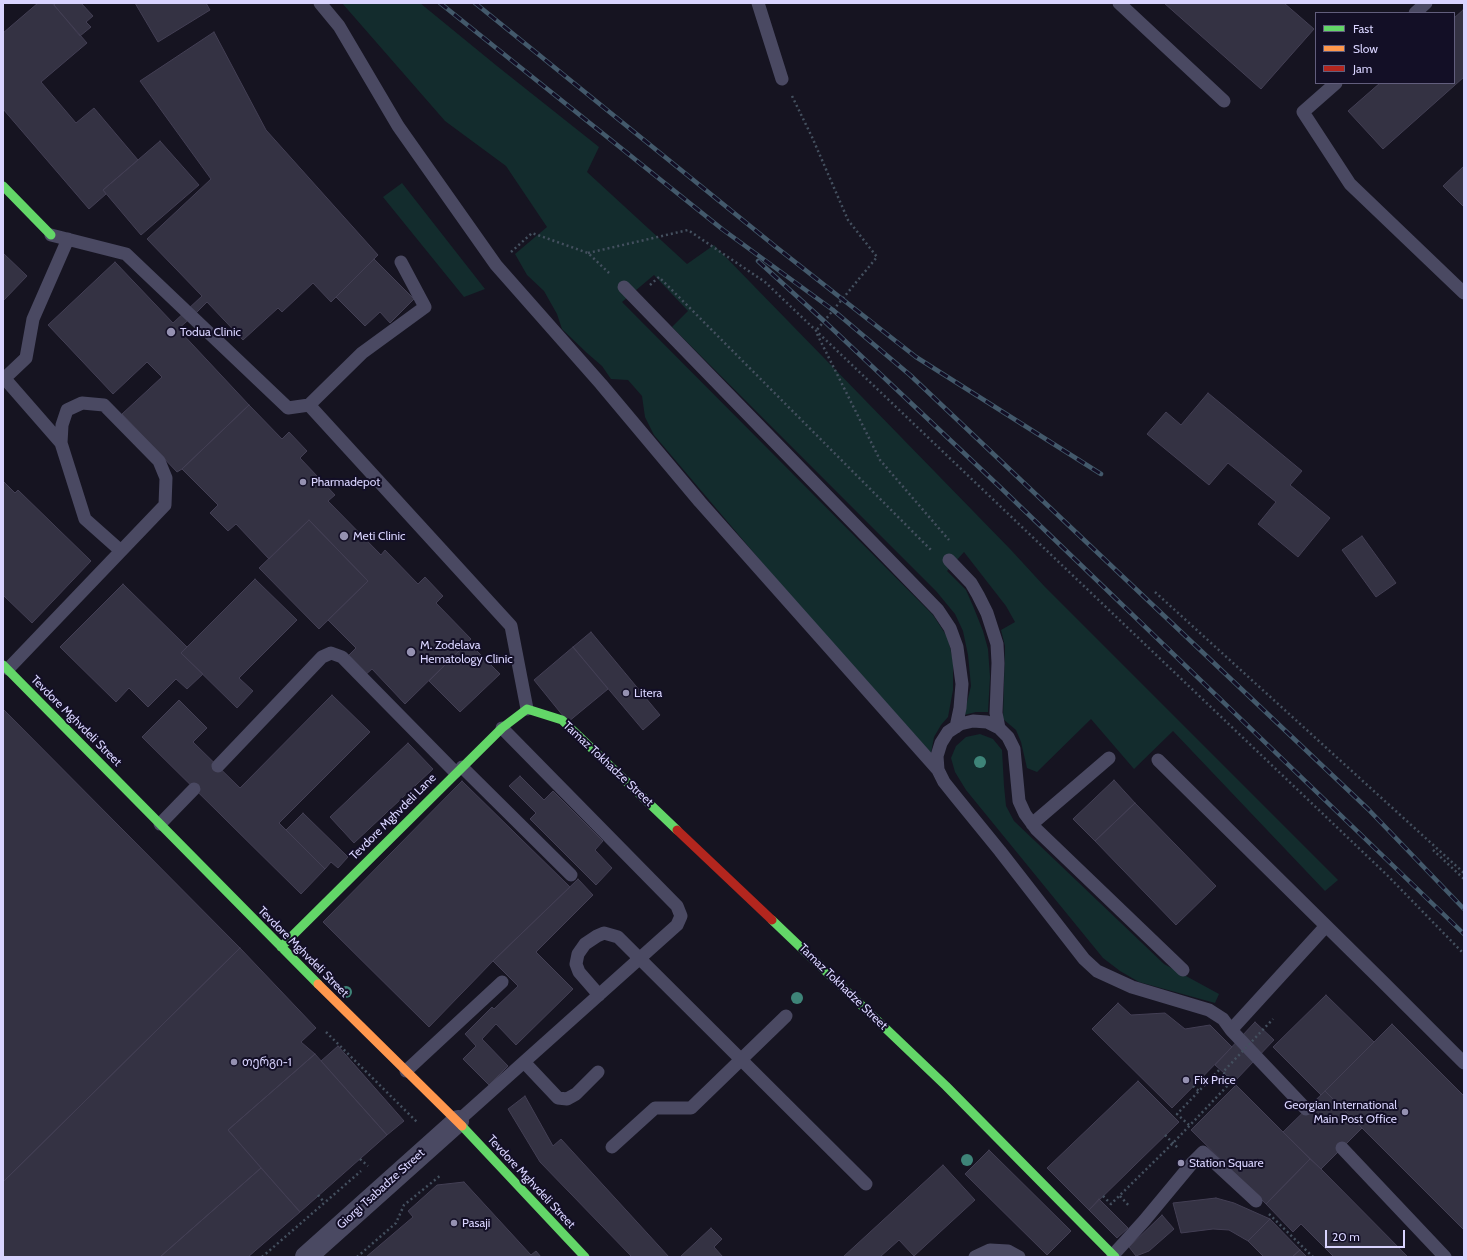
<!DOCTYPE html>
<html>
<head>
<meta charset="utf-8">
<style>
  body { margin:0 }
  #map { position:relative; width:1467px; height:1260px; overflow:hidden; background:#161421; font-family:Cabin,sans-serif }
  canvas { display:block }
  .frame { position:absolute; inset:0; border:4px solid #d9d4ff; pointer-events:none }
  .legend { position:absolute; left:1315px; top:12px; width:140px; height:72px; box-sizing:border-box; background:#130f26; border:1px solid #625e7d; margin:0; padding:5px 7px; list-style:none; font-size:12px; color:#d9d4ff }
  .legend li { display:flex; align-items:center; gap:8px; height:20px }
  .legend b { width:20px; border:1px solid #625e7d }
  .scale { position:absolute; left:1325px; top:1230px; width:80px; height:18px; box-sizing:border-box; border:2px solid #d9d4ff; border-top:0; padding-left:5px; font-size:12px; line-height:14px; white-space:nowrap; color:#d9d4ff; -webkit-text-stroke:3px #130f26; paint-order:stroke }
</style>
</head>
<body>
<div id="map">
<canvas width="1467" height="1260"></canvas>
<div class="frame"></div>
<ul class="legend">
<li><b style="height:5px;background:#63d668"></b>Fast</li>
<li><b style="height:5px;background:#ff974d"></b>Slow</li>
<li><b style="height:5px;background:#b3261e"></b>Jam</li>
</ul>
<div class="scale">20 m</div>
</div>
<script>
const context = document.querySelector('canvas').getContext('2d');
context.lineJoin = 'round';
function fillPath(path, color) {
  context.fillStyle = color;
  context.fill(path, 'evenodd');
}
function poly(rows) {
  const path = new Path2D();
  for (const r of rows) {
    path.moveTo(r[0], r[1]);
    for (let i = 2; i < r.length; i += 2) path.lineTo(r[i], r[i + 1]);
  }
  return path;
}
function strokePath(path, color, width, dash) {
  context.strokeStyle = color;
  context.lineWidth = width;
  context.lineCap = dash ? 'butt' : 'round';
  context.setLineDash(dash || []);
  context.stroke(path);
}
function drawText(font, color, halo, rows, align = 'center') {
  context.font = font + ' Cabin,"Noto Sans Georgian",sans-serif';
  context.lineWidth = 4;
  context.setLineDash([]);
  context.textBaseline = 'middle';
  context.strokeStyle = halo;
  context.fillStyle = color;
  for (const [text, x, y, turn = 0] of rows) {
    context.save();
    context.translate(x, y);
    context.rotate((+turn || 0) * Math.PI / 180);
    context.textAlign = isNaN(turn) ? turn : align;
    if (halo) context.strokeText(text, 0, 0);
    context.fillText(text, 0, 0);
    context.restore();
  }
}
fillPath(poly([
  [342,3,420,3,497,66,599,147,587,172,687,264,714,245,1011,550,1045,587,1338,880,1325,891,1173,731,1134,769,1091,719,1037,772,1027,768,1021,742,1016,730,1003,719,1005,646,1001,630,1015,622,1006,606,964,552,947,571,966,590,973,606,983,631,988,649,990,677,988,712,976,712,964,715,971,686,968,655,963,631,955,614,936,591,672,327,688,311,654,275,622,302,933,615,948,638,953,661,953,690,948,717,941,725,934,737,931,753,793,599,654,435,645,417,642,396,628,380,611,379,602,366,587,353,562,329,557,314,544,291,527,275,515,254,547,227,506,166,445,121],
  [402,183,485,289,464,297,383,197],
  [980,734,993,739,1002,750,1004,786,1006,806,1014,821,1164,964,1219,994,1215,1003,1139,982,1120,971,1103,958,966,790,955,772,951,758,956,746,966,737]
]), '#132c2d');
const building = poly([
  [38,3,52,3,87,43,41,82,76,123,94,108,138,160,103,190,106,194,89,209,3,109,3,33,38,3],
  [56,3,81,3,93,16,86,22,91,27,80,36,54,5,56,3],
  [135,3,206,3,210,10,158,42,135,3],
  [1164,3,1284,3,1314,29,1261,89,1164,3],
  [1463,10,1464,12,1464,77,1383,149,1348,111,1380,83,1454,83,1454,18,1463,10],
  [214,32,266,130,378,255,331,302,313,283,282,312,278,308,243,340,207,302,193,316,187,310,202,296,147,239,211,179,140,81,214,32],
  [160,141,199,185,141,235,103,190,160,141],
  [1464,166,1464,207,1443,186,1464,166],
  [3,253,27,276,3,301,3,253],
  [374,259,414,299,390,323,380,312,365,326,336,297,374,259],
  [115,262,173,323,187,310,193,316,178,329,249,405,182,469,177,472,122,414,162,377,147,362,113,394,48,325,115,262],
  [1208,393,1302,471,1290,485,1330,518,1298,557,1258,524,1276,502,1228,463,1209,485,1147,434,1166,412,1181,425,1208,393],
  [249,405,282,439,289,432,307,451,300,458,335,495,328,501,381,555,385,550,418,584,425,577,443,596,436,603,471,639,405,704,372,669,364,676,346,658,356,648,328,620,368,581,309,520,269,559,236,524,228,531,210,513,218,505,182,469,249,405],
  [3,481,15,493,18,490,91,561,32,623,3,595,3,481],
  [309,520,368,581,319,629,259,568,309,520],
  [1362,536,1396,583,1376,597,1342,550,1362,536],
  [255,579,297,620,239,678,253,691,237,708,181,653,255,579],
  [123,584,187,647,181,653,203,674,187,689,176,679,148,707,129,688,116,702,60,647,123,584],
  [591,632,660,715,643,730,573,647,591,632],
  [468,642,500,674,460,712,429,681,468,642],
  [573,647,608,689,568,722,534,680,573,647],
  [332,695,370,732,279,823,325,869,301,894,142,737,179,700,207,728,193,742,240,788,332,695],
  [3,709,240,948,3,1182,3,709],
  [408,743,433,769,354,843,330,817,408,743],
  [520,776,544,800,553,791,603,841,595,850,612,868,596,885,530,819,536,813,509,786,520,776],
  [1114,780,1135,803,1095,841,1073,819,1114,780],
  [462,781,570,887,493,961,429,1027,323,922,462,781],
  [1135,803,1216,886,1176,925,1095,841,1135,803],
  [303,813,348,857,338,868,331,862,325,869,286,830,303,813],
  [578,879,593,895,536,952,573,989,516,1045,496,1024,482,1039,508,1066,489,1085,463,1059,476,1046,465,1034,492,1007,494,1009,518,986,493,961,578,879],
  [240,948,316,1028,301,1042,315,1054,228,1130,261,1168,160,1257,3,1257,3,1182,240,948],
  [1326,995,1374,1042,1321,1095,1273,1047,1326,995],
  [1118,1003,1131,1015,1165,1013,1185,1029,1210,1025,1232,1047,1172,1108,1092,1029,1118,1003],
  [1255,1022,1274,1040,1234,1082,1215,1065,1255,1022],
  [1392,1024,1464,1096,1464,1230,1325,1091,1392,1024],
  [338,1046,404,1121,387,1135,321,1061,338,1046],
  [315,1054,387,1135,300,1212,228,1130,315,1054],
  [1138,1081,1179,1122,1089,1210,1047,1168,1138,1081],
  [1236,1085,1310,1159,1266,1204,1191,1130,1236,1085],
  [1325,1091,1362,1128,1321,1169,1283,1132,1325,1091],
  [525,1096,553,1146,561,1139,669,1257,632,1257,540,1162,508,1109,525,1096],
  [989,1150,1071,1231,1047,1255,965,1174,989,1150],
  [1310,1159,1321,1169,1408,1257,1334,1257,1301,1224,1293,1232,1266,1204,1310,1159],
  [943,1165,975,1200,914,1256,899,1240,880,1257,843,1257,943,1165],
  [261,1168,300,1212,248,1257,160,1257,261,1168],
  [464,1182,531,1255,536,1251,541,1257,366,1257,413,1217,408,1211,437,1185,464,1182],
  [1216,1198,1234,1203,1270,1219,1248,1241,1229,1230,1213,1229,1181,1233,1173,1203,1216,1198],
  [1099,1199,1128,1228,1117,1238,1089,1210,1099,1199],
  [1162,1215,1174,1229,1149,1251,1136,1256,1129,1247,1162,1215],
  [1270,1219,1300,1250,1292,1257,1264,1257,1248,1241,1270,1219],
  [711,1228,722,1239,714,1247,723,1257,680,1257,711,1228],
  [1300,1250,1307,1257,1292,1257,1300,1250]
]);
fillPath(building, '#343243');
strokePath(building, '#433f54', 1);
strokePath(poly([
  [792,96,812,137,848,220,877,257,816,331],
  [511,252,532,233,588,253,609,273],
  [588,253,688,230,765,282,1387,875,1464,954],
  [650,285,659,277,932,551],
  [817,334,880,460,949,540],
  [1155,592,1464,873],
  [1433,850,1464,879],
  [326,1032,418,1123],
  [1193,1086,1199,1091],
  [1189,1125,1177,1114,1220,1069],
  [1165,1135,1179,1149],
  [360,1159,368,1166],
  [318,1195,324,1202],
  [1103,1196,1111,1204,1173,1143,1232,1081],
  [1120,1196,1130,1207],
  [1269,1214,1313,1257],
  [262,1257,361,1171],
  [357,1257,396,1223,404,1205,441,1175]
]), '#44505f', 2.5, [2, 3]);
strokePath(poly([
  [320,3,339,26,398,126,496,265,601,384,700,502,938,770,944,782,956,797,1000,851,1084,959,1097,971,1132,987,1209,1010,1223,1019,1231,1030,1306,1109],
  [758,3,782,79],
  [1119,3,1224,101],
  [1415,13,1426,3],
  [1336,83,1303,112,1350,184,1464,293],
  [51,235,126,254,288,408,309,405,511,626,527,709],
  [624,287,938,610,950,628,957,647,962,684,960,708,956,727],
  [309,405,362,353,425,307,401,262],
  [61,443,6,380,7,376,26,358,33,319,68,239],
  [949,560,971,583,978,595,987,613,997,644,998,663,996,713,999,728],
  [8,669,165,505,166,478,159,461,104,405,82,403,67,410,62,425,61,443,85,519,121,551],
  [1158,760,1384,983,1464,1063],
  [218,766,322,657,331,653,342,657,455,772],
  [462,767,571,875],
  [938,770,937,756,941,743,948,732,960,724,973,721,987,722,999,728,1008,737,1014,749,1019,801,1025,814,1036,829,1183,970],
  [160,824,194,789],
  [1032,824,1109,758],
  [599,995,579,972,576,964,578,954,585,944,597,936,604,933,618,937,866,1184],
  [1231,1030,1326,926],
  [524,1062,558,1098,567,1099,576,1094,598,1072],
  [406,1071,502,982],
  [458,1121,677,925,681,916,677,906,502,728],
  [612,1147,655,1108,691,1108,786,1016],
  [1342,1148,1445,1257],
  [1113,1255,1144,1221,1193,1162,1203,1152,1256,1201],
  [975,1257,990,1250,1008,1251,1019,1257]
]), '#4a4962', 13);
strokePath(poly([
  [306,1257,458,1121]
]), '#4a4962', 22);
strokePath(poly([
  [3,186,51,235],
  [3,665,318,984],
  [772,920,946,1086,1115,1257],
  [281,947,502,728,527,709,562,720,677,830],
  [462,1126,585,1257]
]), '#63d668', 9);
strokePath(poly([
  [318,984,462,1126]
]), '#ff974d', 9);
strokePath(poly([
  [677,830,772,920]
]), '#b3261e', 9);
const rail = poly([
  [440,3,722,229,833,310,910,375,1368,809,1464,909],
  [475,3,776,247,916,357,1101,474],
  [758,261,824,321,1001,488,1464,934]
]);
strokePath(rail, '#43596b', 4.5);
strokePath(rail, '#130f26', 3, [9]);
strokePath(poly([
  [1232,1081,1223,1072,1273,1019]
]), '#44505f', 2.5, [2, 3]);
context.fillStyle = '#3e8478';
for (const [x, y] of [
  [980,762],
  [346,992],
  [797,998],
  [967,1160]
]) {
  context.beginPath();
  context.arc(x, y, 6, 0, 2 * Math.PI);
  context.fill();
}
for (const [x, y, r, color] of [
  [171,332,5,"#9591b1"],
  [303,482,4,"#9591b1"],
  [344,536,5,"#9591b1"],
  [411,652,5,"#9591b1"],
  [626,693,4,"#9591b1"],
  [234,1062,4,"#9591b1"],
  [1186,1080,4,"#9591b1"],
  [1405,1112,4,"#9591b1"],
  [1181,1163,4,"#9591b1"],
  [454,1223,4,"#9591b1"]
]) {
  const dot = new Path2D();
  dot.arc(x, y, r, 0, 2 * Math.PI);
  context.fillStyle = color;
  context.fill(dot);
  strokePath(dot, '#130f26', 1.5);
}
drawText('12px', '#d9d4ff', '#130f26', [
  ["Todua Clinic",180,332],
  ["Pharmadepot",311,482],
  ["Meti Clinic",353,536],
  ["M. Zodelava",420,645],
  ["Hematology Clinic",420,659],
  ["Litera",634,693],
  ["თერგი-1",242,1062],
  ["Fix Price",1194,1080],
  ["Georgian International",1397,1105,"right"],
  ["Main Post Office",1397,1119,"right"],
  ["Station Square",1189,1163],
  ["Pasaji",462,1223]
], 'left');
drawText('12px', '#d9d4ff', '#130f26', [
  ["Tevdore Mghvdeli Street",76,721,45],
  ["Tamaz Tokhadze Street",608,764,43],
  ["Tevdore Mghvdeli Lane",393,817,-45],
  ["Tevdore Mghvdeli Street",303,952,45],
  ["Tamaz Tokhadze Street",843,987,44],
  ["Tevdore Mghvdeli Street",531,1182,47],
  ["Giorgi Tsabadze Street",381,1189,-42]
]);
</script>
</body>
</html>
